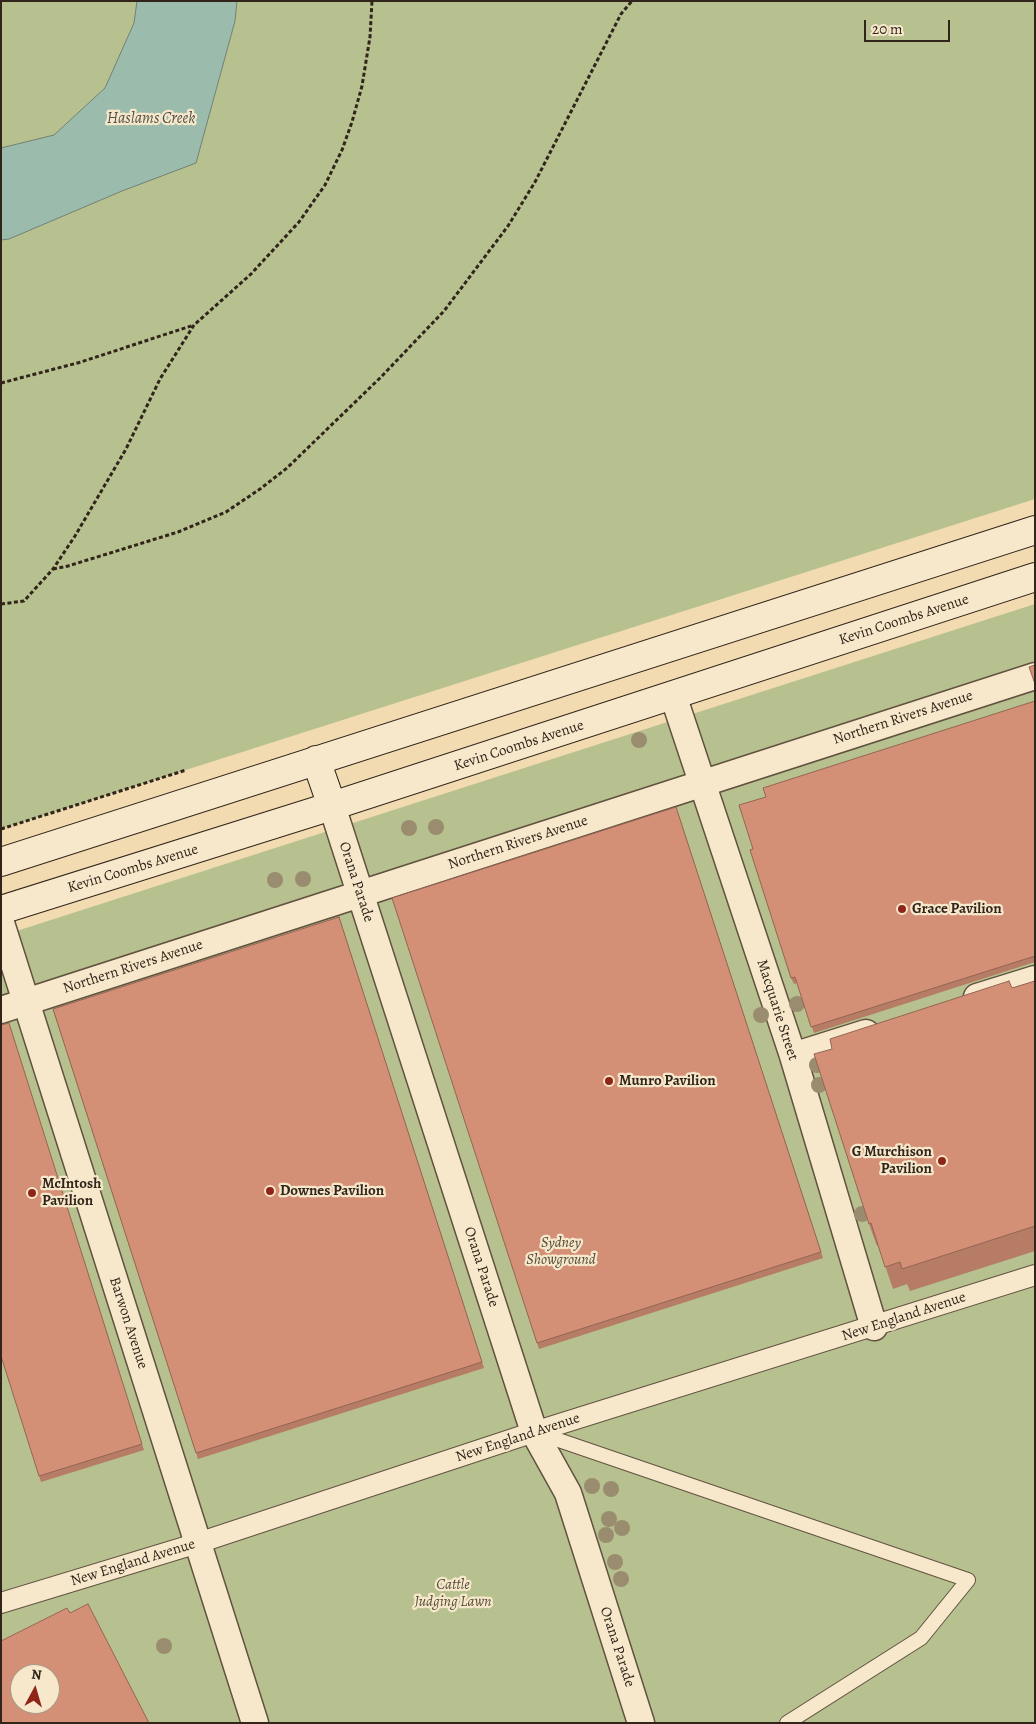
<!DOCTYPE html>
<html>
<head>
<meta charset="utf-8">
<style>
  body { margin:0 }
  #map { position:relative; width:1036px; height:1724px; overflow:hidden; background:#f3dbb1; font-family:Alegreya,serif }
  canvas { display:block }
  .frame { position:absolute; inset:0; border:2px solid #31251b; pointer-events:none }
  .north { position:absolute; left:10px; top:1664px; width:50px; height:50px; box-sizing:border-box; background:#f7e8cc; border:1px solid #a89a85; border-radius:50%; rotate:6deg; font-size:14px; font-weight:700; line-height:20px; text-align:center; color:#31251b }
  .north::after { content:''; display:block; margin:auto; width:18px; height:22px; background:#8f2418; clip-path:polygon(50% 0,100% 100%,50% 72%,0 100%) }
  .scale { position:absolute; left:864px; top:20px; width:86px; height:22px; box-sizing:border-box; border:2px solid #31251b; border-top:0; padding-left:6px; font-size:15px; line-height:18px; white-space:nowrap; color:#31251b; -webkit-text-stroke:4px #f7e8cc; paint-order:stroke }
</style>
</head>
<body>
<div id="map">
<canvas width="1036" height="1724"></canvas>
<div class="frame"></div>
<div class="north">N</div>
<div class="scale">20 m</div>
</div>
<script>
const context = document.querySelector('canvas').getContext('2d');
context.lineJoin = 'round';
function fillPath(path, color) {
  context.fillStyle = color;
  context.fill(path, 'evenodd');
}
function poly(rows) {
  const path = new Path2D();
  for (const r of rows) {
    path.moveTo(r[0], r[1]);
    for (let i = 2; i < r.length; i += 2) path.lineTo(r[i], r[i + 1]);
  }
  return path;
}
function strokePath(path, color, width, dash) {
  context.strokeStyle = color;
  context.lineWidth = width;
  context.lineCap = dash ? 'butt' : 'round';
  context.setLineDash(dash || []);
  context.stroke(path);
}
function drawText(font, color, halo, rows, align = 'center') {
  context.font = font + ' Alegreya,serif';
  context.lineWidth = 4.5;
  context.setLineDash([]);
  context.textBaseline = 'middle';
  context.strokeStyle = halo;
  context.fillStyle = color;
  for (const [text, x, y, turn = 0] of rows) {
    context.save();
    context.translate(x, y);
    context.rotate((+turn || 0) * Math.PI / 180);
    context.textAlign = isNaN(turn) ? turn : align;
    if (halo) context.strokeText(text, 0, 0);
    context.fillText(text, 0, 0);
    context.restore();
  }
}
fillPath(poly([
  [1,1,137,1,134,23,105,88,54,135,1,148],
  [237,1,1035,1,1035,499,1,829,1,240,9,239,122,191,196,163,235,21],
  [1035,604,1035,1723,1,1723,1,936],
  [20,1674,50,1674,50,1704,20,1704]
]), '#b6c18f');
const water = poly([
  [137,1,237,1,235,21,196,163,122,191,9,239,1,240,1,148,54,135,105,88,134,23,137,1]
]);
fillPath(water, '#9bbbad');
strokePath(water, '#717f73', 1);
const service = poly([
  [535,1432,968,1580,921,1638,787,1723]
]);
const pedestrian = poly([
  [1,1603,198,1543,531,1433,1035,1275]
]);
const minor = poly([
  [673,695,793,1056,874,1327],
  [332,806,534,1432,568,1493,641,1723],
  [1,923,255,1723],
  [977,997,1035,979],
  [1,1010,1035,676],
  [793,1056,866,1033]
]);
const secondary = poly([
  [316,760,332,806],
  [1,862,1035,530],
  [1,910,332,806,1035,577]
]);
strokePath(service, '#625240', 16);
strokePath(pedestrian, '#625240', 22);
strokePath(minor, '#625240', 29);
strokePath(secondary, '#31251b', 30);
strokePath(poly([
  [1,383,81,362,194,325],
  [53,569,68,566,178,532,226,512,260,489,287,468,381,377,444,311,508,226,535,182,621,14,632,1],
  [1,604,24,601,53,569,75,536,126,449,160,379,194,325,251,274,299,222,325,185,342,150,352,122,362,86,370,37,372,1],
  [1,829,186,770]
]), '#31251b', 3, [4, 2.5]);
strokePath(service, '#f7e8cc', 14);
strokePath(pedestrian, '#f7e8cc', 20);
strokePath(minor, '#f7e8cc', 26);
strokePath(secondary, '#f7e8cc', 28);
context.fillStyle = '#9a8c6e';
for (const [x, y] of [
  [639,740],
  [436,827],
  [409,828],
  [303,879],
  [275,880],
  [797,1004],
  [761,1015],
  [817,1065],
  [819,1085],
  [862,1214],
  [592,1486],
  [611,1489],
  [609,1519],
  [622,1528],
  [606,1535],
  [615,1562],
  [621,1579],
  [164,1646]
]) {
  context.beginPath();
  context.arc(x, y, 8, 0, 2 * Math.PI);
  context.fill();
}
fillPath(poly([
  [1035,701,1035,962,814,1033,797,983,794,984,791,978,753,849,766,797],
  [676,807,823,1258,539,1349,537,1343],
  [341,923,484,1368,198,1459,53,1009],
  [1035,981,1035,1251,910,1291,907,1284,893,1289,878,1245,877,1246,869,1224,1012,988],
  [1,1025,144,1450,41,1482,39,1476]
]), '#b67c65');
const building = poly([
  [1035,665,1035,684,1029,667,1035,665],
  [1035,701,1035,956,811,1027,795,977,791,978,750,850,753,849,739,805,766,797,763,788,1035,701],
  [676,807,821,1252,537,1343,392,898,676,807],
  [339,917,482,1362,196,1453,53,1009,339,917],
  [1009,981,1012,988,1035,981,1035,1226,902,1269,900,1262,885,1267,871,1223,869,1224,814,1054,832,1049,830,1039,1009,981],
  [9,1023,142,1444,39,1476,1,1356,1,1025,9,1023],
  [88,1604,149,1723,1,1723,1,1641,67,1608,70,1613,88,1604],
  [20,1674,50,1674,50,1704,20,1704,20,1674]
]);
fillPath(building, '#d49076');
strokePath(building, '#946553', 1);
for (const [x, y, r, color] of [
  [902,909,5,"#8f2418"],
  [609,1081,5,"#8f2418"],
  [942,1161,5,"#8f2418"],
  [270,1191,5,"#8f2418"],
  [32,1193,5,"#8f2418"]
]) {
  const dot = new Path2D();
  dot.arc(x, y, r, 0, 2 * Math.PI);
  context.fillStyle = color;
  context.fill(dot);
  strokePath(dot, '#f7e8cc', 2);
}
drawText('15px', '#31251b', '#f7e8cc', [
  ["Kevin Coombs Avenue",904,620,-18],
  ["Northern Rivers Avenue",903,718,-18],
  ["Kevin Coombs Avenue",519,746,-18],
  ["Northern Rivers Avenue",518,843,-18],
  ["Kevin Coombs Avenue",133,869,-17],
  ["Orana Parade",356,882,72],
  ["Northern Rivers Avenue",133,967,-18],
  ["Macquarie Street",777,1010,72],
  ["Orana Parade",481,1267,72],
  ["New England Avenue",904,1317,-18],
  ["Barwon Avenue",128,1323,72],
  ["New England Avenue",518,1438,-18],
  ["New England Avenue",133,1563,-17],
  ["Orana Parade",617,1647,72]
]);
drawText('bold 15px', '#31251b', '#f7e8cc', [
  ["Grace Pavilion",912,909],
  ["Munro Pavilion",619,1081],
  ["G Murchison",932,1152,"right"],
  ["Pavilion",932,1169,"right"],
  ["McIntosh",42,1184],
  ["Pavilion",42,1201],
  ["Downes Pavilion",280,1191]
], 'left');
drawText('italic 15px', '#524c38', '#f7e8cc', [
  ["Sydney",561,1243],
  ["Showground",561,1260],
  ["Cattle",453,1585],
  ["Judging Lawn",453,1602]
]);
drawText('italic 16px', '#515247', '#f7e8cc', [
  ["Haslams Creek",151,119]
]);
</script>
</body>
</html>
